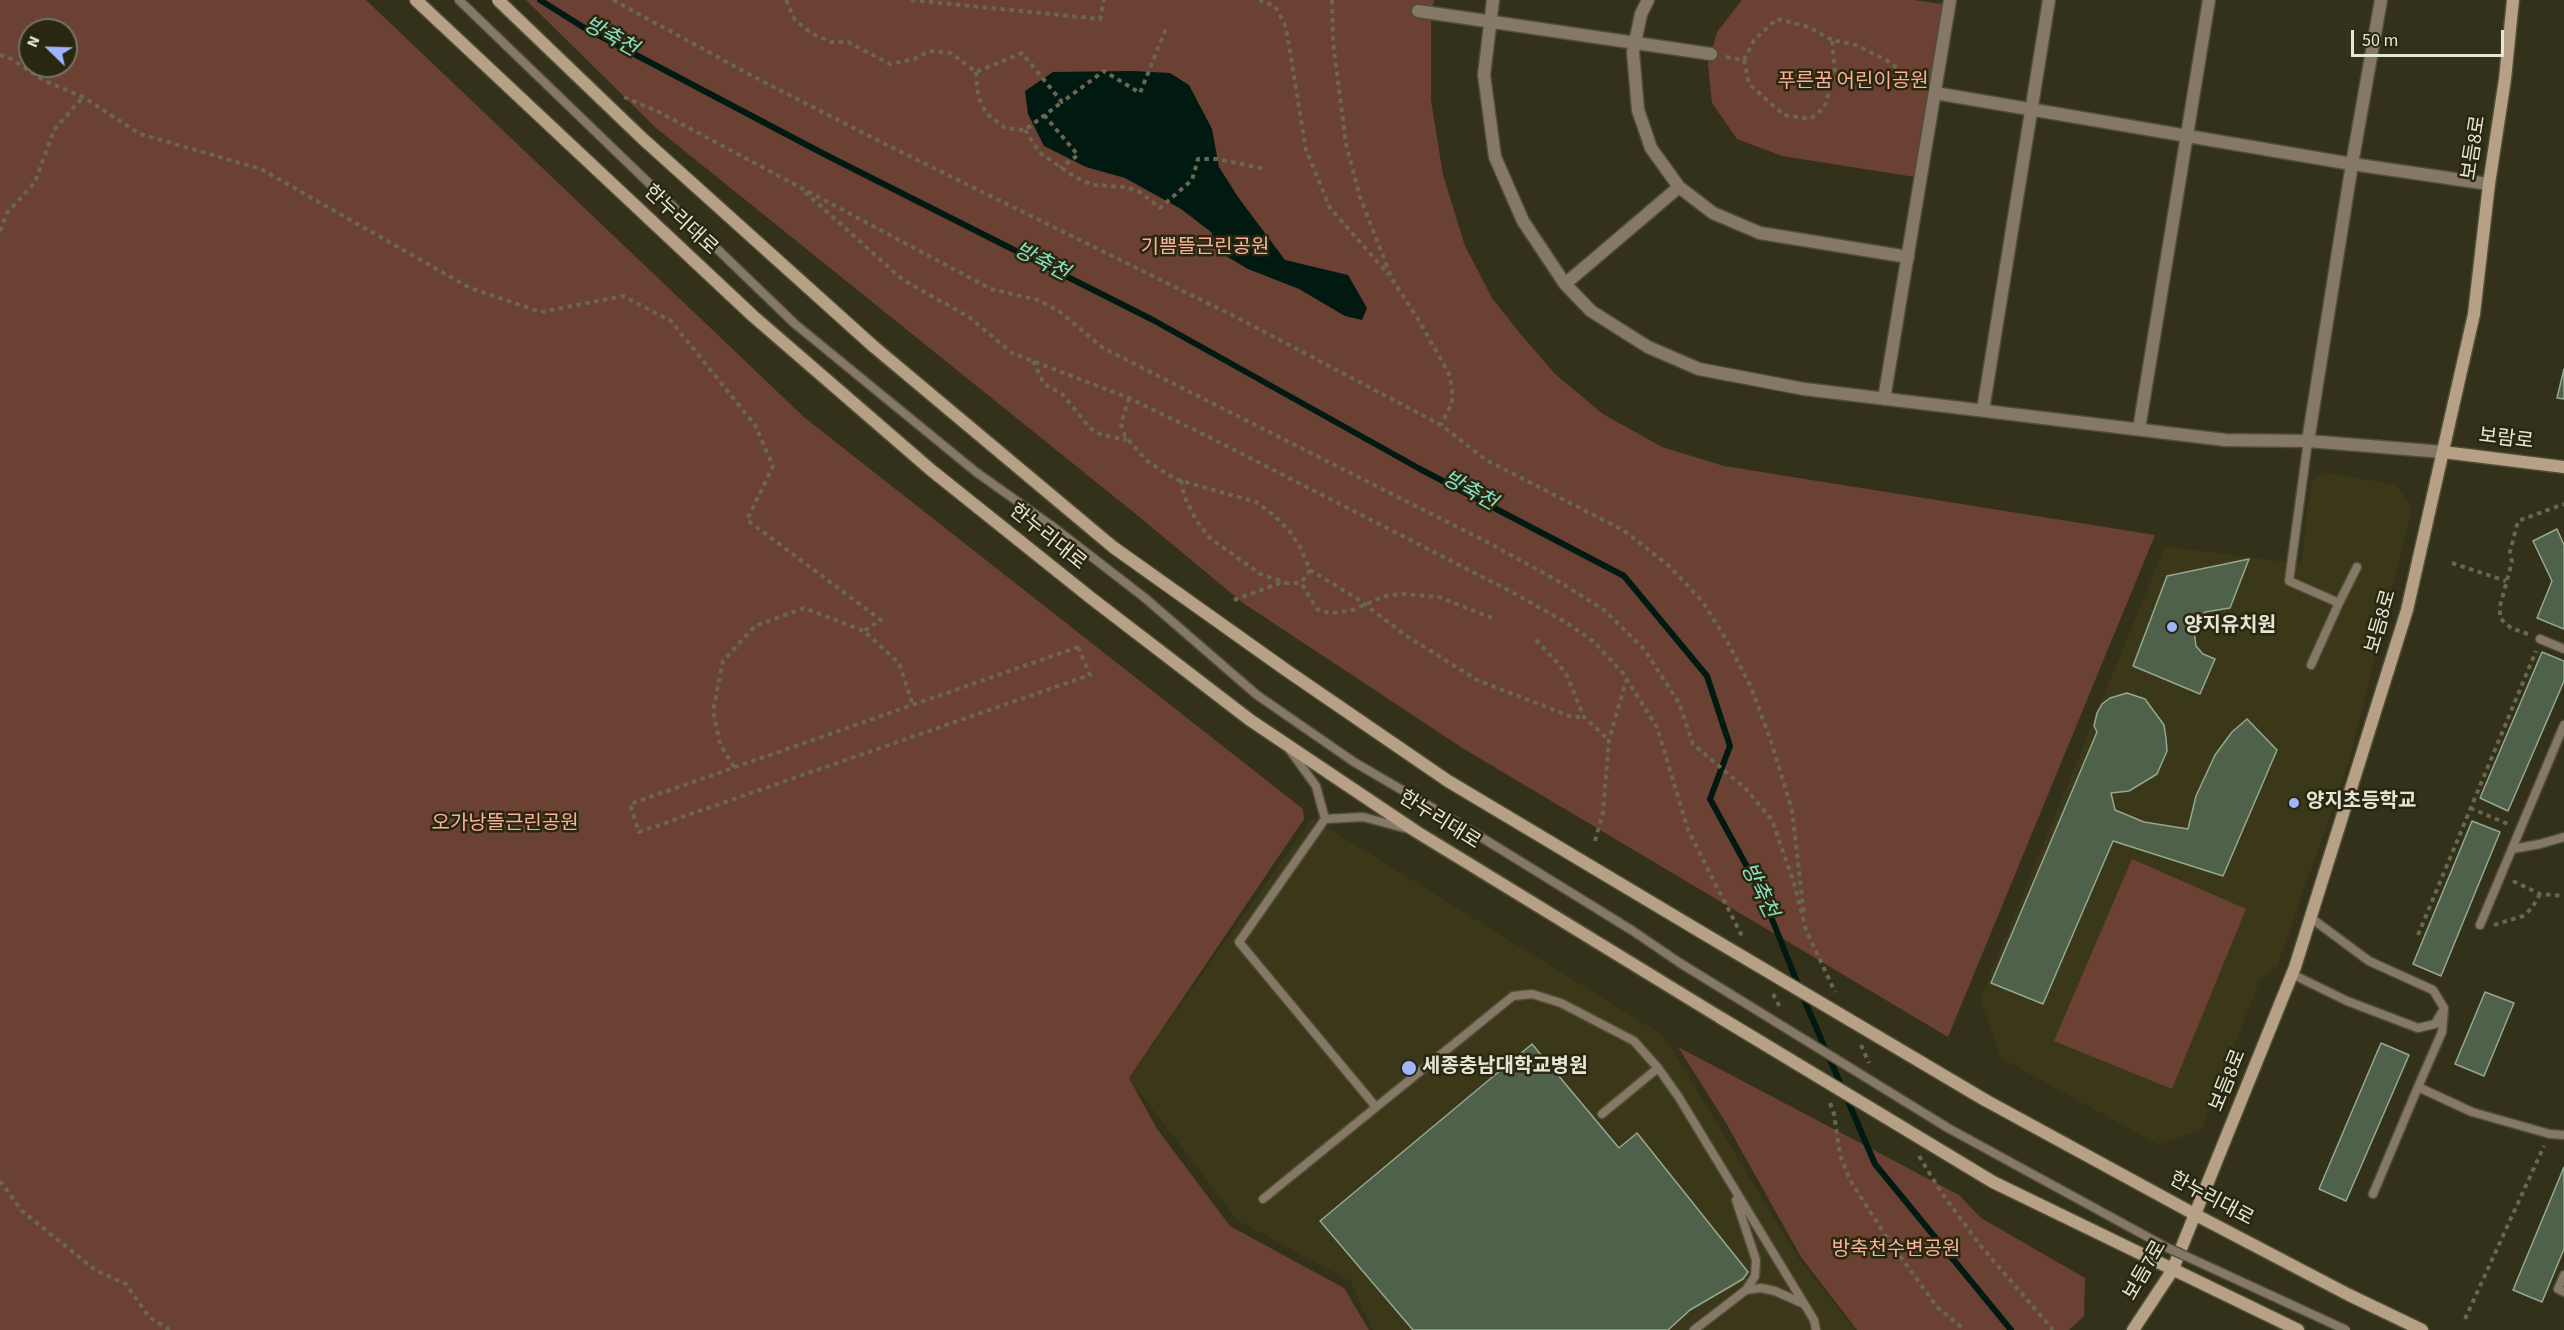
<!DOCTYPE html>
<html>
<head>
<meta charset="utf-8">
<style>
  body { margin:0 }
  #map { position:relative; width:2564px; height:1330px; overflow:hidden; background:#333119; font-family:"Source Sans 3",sans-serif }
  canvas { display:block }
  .north { position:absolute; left:18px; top:18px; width:60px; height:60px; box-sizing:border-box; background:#29270f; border:2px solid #75735f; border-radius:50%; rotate:293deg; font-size:16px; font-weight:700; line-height:24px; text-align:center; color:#e6e6d7 }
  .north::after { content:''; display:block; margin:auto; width:21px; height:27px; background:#a0b3fd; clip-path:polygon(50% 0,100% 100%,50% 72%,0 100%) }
  .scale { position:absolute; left:2351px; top:30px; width:153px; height:27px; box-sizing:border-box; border:3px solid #e6e6d7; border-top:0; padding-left:8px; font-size:18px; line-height:21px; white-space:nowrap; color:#e6e6d7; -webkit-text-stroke:4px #29270f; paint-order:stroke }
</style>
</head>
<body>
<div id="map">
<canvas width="2564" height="1330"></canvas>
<div class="north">N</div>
<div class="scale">50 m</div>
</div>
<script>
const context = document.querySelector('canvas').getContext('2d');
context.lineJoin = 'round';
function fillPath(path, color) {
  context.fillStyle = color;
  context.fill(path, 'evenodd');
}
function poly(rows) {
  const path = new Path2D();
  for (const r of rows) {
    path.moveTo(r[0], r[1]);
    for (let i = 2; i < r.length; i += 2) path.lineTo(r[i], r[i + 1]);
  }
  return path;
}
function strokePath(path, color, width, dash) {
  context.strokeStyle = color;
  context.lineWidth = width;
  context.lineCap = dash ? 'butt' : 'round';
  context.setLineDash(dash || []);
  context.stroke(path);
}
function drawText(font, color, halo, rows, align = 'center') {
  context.font = font + ' "Source Sans 3","Noto Sans KR",sans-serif';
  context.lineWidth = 5;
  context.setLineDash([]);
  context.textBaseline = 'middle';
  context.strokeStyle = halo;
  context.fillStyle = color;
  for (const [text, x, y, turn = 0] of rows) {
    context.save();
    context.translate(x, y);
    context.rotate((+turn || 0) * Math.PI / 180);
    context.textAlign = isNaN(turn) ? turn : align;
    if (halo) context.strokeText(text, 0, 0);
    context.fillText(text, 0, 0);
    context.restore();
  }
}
fillPath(poly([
  [2324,472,2397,485,2412,509,2349,762,2277,966,2260,980,2202,1129,2159,1145,2001,1058,1980,999,2165,546,2301,564,2311,481],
  [2248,560,2214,609,2205,612,2194,631,2196,646,2203,654,2215,659,2200,694,2133,666,2167,576],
  [2127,693,2145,699,2164,725,2166,738,2167,751,2157,774,2129,791,2111,793,2115,810,2144,822,2188,829,2196,796,2215,755,2232,732,2246,719,2277,750,2223,875,2113,841,2043,1004,1991,982,2097,732,2094,726,2097,713,2102,704,2110,698],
  [1312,818,1664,1036,1797,1256,1855,1330,1373,1330,1350,1281,1237,1220,1129,1078]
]), '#3a3818');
fillPath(poly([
  [0,0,366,0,805,418,1303,809,1304,819,1129,1078,1157,1129,1230,1226,1344,1288,1369,1330,0,1330],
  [30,30,66,30,66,66,30,66],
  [526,0,1434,0,1431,13,1431,100,1443,175,1465,246,1492,298,1518,331,1555,374,1603,414,1662,447,1724,466,2155,535,1948,1037,1464,749,1243,603,1137,515,656,128],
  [1742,0,1914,0,1949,5,1921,178,1782,156,1737,139,1712,103,1708,64,1717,32],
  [2132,859,2246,909,2172,1089,2054,1041],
  [1678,1047,1959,1195,1981,1218,2085,1278,2084,1316,2069,1330,1857,1330,1801,1257,1726,1123]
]), '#6b4133');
fillPath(poly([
  [1132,71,1170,73,1189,85,1212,129,1219,167,1238,197,1285,260,1348,275,1367,308,1362,320,1345,316,1299,289,1248,269,1221,253,1211,232,1181,209,1125,178,1086,167,1044,146,1028,114,1025,91,1053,72]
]), '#001a12');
strokePath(poly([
  [540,0,583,27,822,153,1153,320,1420,469,1624,576,1707,676,1730,746,1710,799,1762,894,1803,997,1875,1164,2011,1330]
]), '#001a12', 6);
const building = poly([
  [2564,369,2564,399,2557,398,2564,369],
  [2557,529,2564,545,2564,629,2537,618,2552,581,2533,541,2557,529],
  [2249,559,2230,608,2205,612,2194,631,2196,646,2203,654,2215,659,2200,694,2133,666,2167,576,2249,559],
  [2542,652,2564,661,2564,681,2508,811,2480,798,2542,652],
  [2127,693,2145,699,2164,725,2166,738,2167,751,2157,774,2129,791,2111,793,2115,810,2144,822,2188,829,2196,796,2215,755,2232,732,2247,719,2277,750,2223,876,2113,841,2043,1004,1991,983,2097,732,2094,726,2097,713,2102,704,2110,698,2127,693],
  [2472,821,2500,832,2441,976,2413,964,2472,821],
  [2485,992,2514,1003,2484,1076,2455,1064,2485,992],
  [2381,1043,2409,1055,2346,1201,2319,1189,2381,1043],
  [1532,1044,1619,1148,1637,1133,1748,1272,1743,1279,1690,1310,1668,1330,1413,1330,1320,1221,1532,1044],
  [2564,1167,2564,1249,2542,1302,2513,1290,2564,1167]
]);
fillPath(building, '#4f604b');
strokePath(building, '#95a890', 1.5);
const lane = poly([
  [459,0,795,324,976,472,1052,526,1145,598,1257,695,1354,762,1455,821,1633,931,1680,963],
  [2308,441,2289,581,2339,603,2311,665],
  [2339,603,2357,567],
  [2540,639,2564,649],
  [1289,749,1316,786,1325,819,1363,817,1408,829],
  [1325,819,1239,942,1376,1107],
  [2512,849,2540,844,2564,837],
  [2311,918,2369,961,2433,990,2444,1008,2442,1032,2418,1087,2472,1112,2550,1134,2564,1135],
  [2480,925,2564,725],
  [2292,974,2347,1001,2418,1028,2435,1024,2442,1012],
  [1602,1114,1658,1068],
  [2373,1194,2418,1087],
  [1263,1199,1513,996,1532,994,1561,1003,1634,1041,1658,1068,1678,1096,1814,1320,1816,1330],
  [1736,1200,1756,1260,1755,1276,1746,1290],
  [2564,1275,2558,1289,2564,1292],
  [1694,1330,1746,1290,1761,1288,1775,1291,1804,1304]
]);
const street = poly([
  [1493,0,1484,75,1495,157,1523,221,1565,284,1591,311,1648,347,1699,369,1804,389,2225,440,2308,441,2443,452],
  [1648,0,1641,14,1633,52,1638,110,1651,148,1679,187,1713,213,1760,233,1908,257],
  [1418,11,1711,54],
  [1935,93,2352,164,2489,184],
  [1565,284,1679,187],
  [1884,399,1950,0],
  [1983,410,2049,0],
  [2139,429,2209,0],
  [2308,441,2352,164,2381,0]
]);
const secondary = poly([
  [416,0,753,316,931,470,1091,598,1250,720,1417,832,1721,1018],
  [873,346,1113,547,1286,670,1448,781,1701,932],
  [2443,452,2564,467],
  [1985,1100,2196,1215,2349,1295,2422,1330],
  [1993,1182,2298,1330],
  [2133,1330,2172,1271,2295,967,2407,610,2474,314,2489,184,2505,79,2513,0]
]);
strokePath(lane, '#504e37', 11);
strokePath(street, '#504e37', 15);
strokePath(secondary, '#504e37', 15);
strokePath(poly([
  [613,0,760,80,881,142,1238,318,1441,425,1486,460,1623,530,1668,565,1703,602,1727,641,1750,685,1770,738,1792,810,1804,914],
  [786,0,795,20,811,33,831,42,848,42,890,64,914,59,929,51,951,53,976,72,1022,53,1062,102,1104,71,1140,93,1167,26],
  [911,0,1100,19,1104,0],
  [1259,0,1275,6,1286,27,1306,150,1330,208,1389,275],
  [1332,0,1333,42,1346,144,1360,197,1392,279,1418,319,1449,374,1452,388,1452,403,1441,425],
  [0,55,8,57,45,81,83,97,140,134,261,169,470,288,541,312,623,296,671,321,755,425,773,466,747,520,881,620,864,631],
  [1726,57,1744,60,1749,84,1784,115,1810,119,1824,108,1835,73,1832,40,1856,45,1886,60,1921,85],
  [1744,60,1754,40,1777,19,1809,27,1832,40],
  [976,72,978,96,986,113,1005,128,1025,130,1062,102],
  [624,97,657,111,991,289,1038,300,1059,311,1103,348,1487,542,1558,581,1604,610,1644,649,1679,703,1693,744,1746,789,1772,820,1794,883,1806,930,1835,992],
  [1044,115,1078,155,1060,168],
  [1025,130,1039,152,1075,177,1092,185,1126,187,1140,192,1160,208,1192,180,1198,159,1217,159,1266,169],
  [805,192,903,280,969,317,1012,353,1129,398,1207,436,1510,591,1567,623,1593,641,1622,672,1657,727,1688,830,1743,938],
  [0,231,7,213,35,182,54,130,83,97],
  [1033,361,1044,384,1062,394,1090,428,1102,435,1127,440],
  [1129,398,1121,424,1125,436,1147,461,1175,479,1256,502,1276,517,1291,533,1300,547,1310,570,1358,599,1405,635,1477,680,1572,717,1584,717],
  [1181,480,1184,496,1196,520,1210,538,1260,574,1287,583],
  [2452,563,2506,581],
  [1310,570,1301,583,1317,609,1329,613,1350,611,1385,596,1402,594,1439,597,1492,618],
  [1234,600,1280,583,1301,583],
  [2528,634,2511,628,2500,618,2500,606,2512,562,2510,552,2518,521,2564,504],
  [1536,640,1558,663,1567,676,1584,717,1609,740],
  [1078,647,1090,675,639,832,630,804,1078,647],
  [734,767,720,744,713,711,723,661,755,626,804,608,864,631,899,663,913,705],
  [2470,808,2508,824],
  [1595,841,1603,812,1609,740,1626,681],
  [2513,881,2540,894,2564,896],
  [2494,925,2523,916,2532,908,2540,894],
  [2418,935,2536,651],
  [1773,994,1781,1009],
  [1861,1045,1869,1063],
  [1830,1103,1834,1114,1840,1155,1850,1180,1885,1235,1937,1307,1965,1330],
  [1919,1156,1941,1192,1980,1245,2053,1330],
  [0,1181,22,1211,95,1270,126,1284,149,1317,170,1330],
  [2465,1319,2544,1146]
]), '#696752', 4, [4.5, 4.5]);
strokePath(lane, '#867867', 8);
strokePath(street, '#867867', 12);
strokePath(secondary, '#b6a186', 12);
const laneBridge = poly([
  [1680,963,1948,1128,2166,1247,2346,1330]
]);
const secondaryBridge = poly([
  [498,0,643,139,873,346],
  [1701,932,1985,1100],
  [1721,1018,1993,1182]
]);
strokePath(laneBridge, '#504e37', 11, []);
strokePath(secondaryBridge, '#504e37', 15, []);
strokePath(laneBridge, '#867867', 8);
strokePath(secondaryBridge, '#b6a186', 12);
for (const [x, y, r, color] of [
  [2172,627,6,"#a0b3fd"],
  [2294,803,6,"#a0b3fd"],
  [1409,1068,8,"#a0b3fd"]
]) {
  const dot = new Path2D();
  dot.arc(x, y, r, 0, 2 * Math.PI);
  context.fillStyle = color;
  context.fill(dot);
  strokePath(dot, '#29270f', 2);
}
drawText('20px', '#fdb097', '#29270f', [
  ["푸른꿈 어린이공원",1853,83],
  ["기쁨뜰근린공원",1205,249],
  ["오가낭뜰근린공원",505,825],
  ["방축천수변공원",1896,1251]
]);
drawText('20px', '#e6e6d7', '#29270f', [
  ["보듬8로",2475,148,-81],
  ["한누리대로",680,221,43],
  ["보람로",2506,440,7],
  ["한누리대로",1047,538,39],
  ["보듬8로",2382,622,-74],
  ["한누리대로",1439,821,32],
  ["보듬8로",2229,1081,-68],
  ["한누리대로",2211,1200,28],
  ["보듬7로",2146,1271,-60]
]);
drawText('bold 20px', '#e6e6d7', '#29270f', [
  ["양지유치원",2184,627],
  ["양지초등학교",2306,803],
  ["세종충남대학교병원",1422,1068]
], 'left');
drawText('italic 21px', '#85e0c5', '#29270f', [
  ["방축천",610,38,29],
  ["방축천",1041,263,27],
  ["방축천",1469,492,29],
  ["방축천",1758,891,64]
]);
</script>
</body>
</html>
